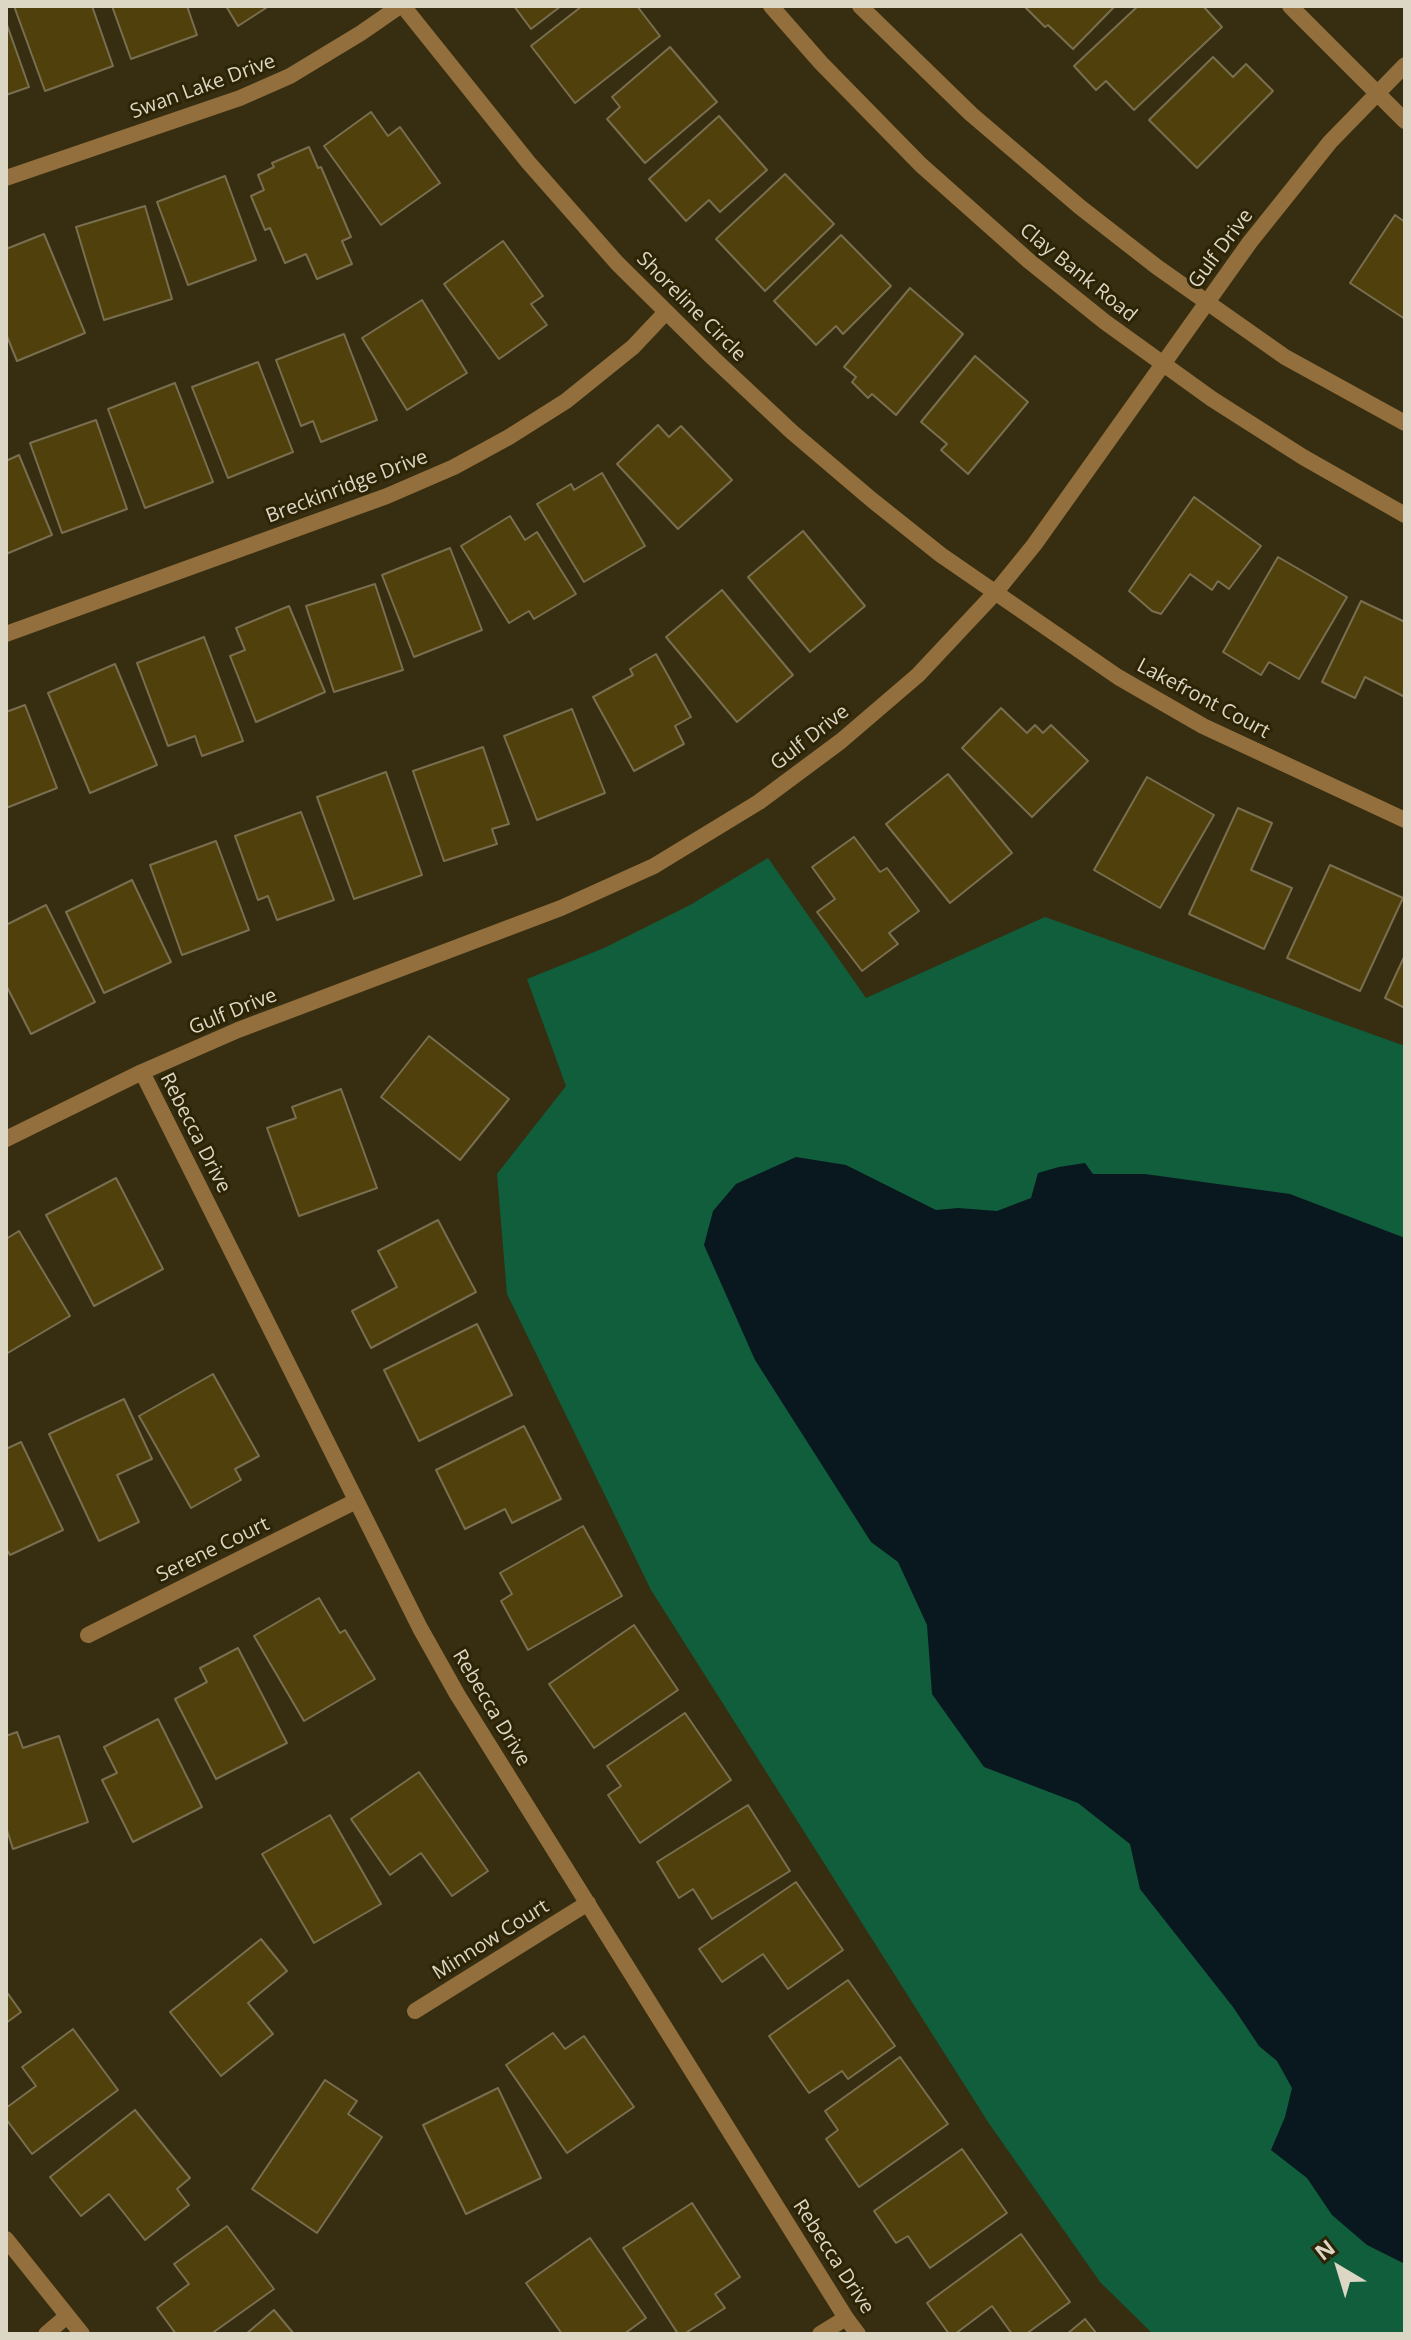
<!DOCTYPE html>
<html>
<head>
<meta charset="utf-8">
<style>
  body { margin:0 }
  #map { position:relative; width:1411px; height:2340px; overflow:hidden; background:#372e11; font-family:"Open Sans",sans-serif }
  canvas { display:block }
  .frame { position:absolute; inset:0; border:8px solid #dcd6c5; pointer-events:none }
  .north { position:absolute; left:1299px; top:2228px; width:80px; height:80px; -webkit-text-stroke:6px #2d2406; paint-order:stroke; rotate:322deg; font-size:22px; font-weight:700; line-height:32px; text-align:center; color:#dcd6c5 }
  .north::after { content:''; display:block; margin:auto; width:28px; height:36px; background:#dcd6c5; clip-path:polygon(50% 0,100% 100%,50% 72%,0 100%) }
</style>
</head>
<body>
<div id="map">
<canvas width="1411" height="2340"></canvas>
<div class="frame"></div>
<div class="north">N</div>
</div>
<script>
const context = document.querySelector('canvas').getContext('2d');
context.lineJoin = 'round';
function fillPath(path, color) {
  context.fillStyle = color;
  context.fill(path, 'evenodd');
}
function poly(rows) {
  const path = new Path2D();
  for (const r of rows) {
    path.moveTo(r[0], r[1]);
    for (let i = 2; i < r.length; i += 2) path.lineTo(r[i], r[i + 1]);
  }
  return path;
}
function strokePath(path, color, width, dash) {
  context.strokeStyle = color;
  context.lineWidth = width;
  context.lineCap = dash ? 'butt' : 'round';
  context.setLineDash(dash || []);
  context.stroke(path);
}
function drawText(font, color, halo, rows, align = 'center') {
  context.font = font + ' "Open Sans",sans-serif';
  context.lineWidth = 6;
  context.setLineDash([]);
  context.textBaseline = 'middle';
  context.strokeStyle = halo;
  context.fillStyle = color;
  for (const [text, x, y, turn = 0] of rows) {
    context.save();
    context.translate(x, y);
    context.rotate((+turn || 0) * Math.PI / 180);
    context.textAlign = isNaN(turn) ? turn : align;
    if (halo) context.strokeText(text, 0, 0);
    context.fillText(text, 0, 0);
    context.restore();
  }
}
fillPath(poly([
  [768,858,866,998,1045,917,1405,1046,1405,2334,1153,2334,1100,2282,988,2122,651,1590,507,1294,497,1174,566,1086,527,979,604,948,690,905]
]), '#105e3b');
fillPath(poly([
  [796,1157,846,1165,936,1210,958,1208,997,1211,1031,1198,1038,1173,1059,1167,1085,1163,1093,1174,1145,1174,1290,1194,1405,1238,1405,2264,1367,2245,1332,2215,1307,2178,1271,2150,1285,2117,1292,2088,1277,2061,1259,2046,1233,2007,1140,1889,1130,1844,1078,1803,984,1767,932,1694,927,1625,898,1562,871,1542,755,1360,704,1245,713,1211,736,1184]
]), '#09171e');
const building = poly([
  [14,6,92,6,113,66,45,91,14,6],
  [112,6,187,6,197,35,131,59,112,6],
  [226,6,269,6,238,26,226,6],
  [514,6,561,6,531,29,514,6],
  [582,6,637,6,660,36,575,103,531,46,582,6],
  [1024,6,1115,6,1073,49,1048,25,1045,27,1024,6],
  [1138,6,1203,6,1222,27,1134,110,1106,81,1096,90,1074,66,1138,6],
  [6,22,29,87,6,95,6,22],
  [670,47,717,102,645,163,607,119,620,107,612,97,670,47],
  [1213,57,1233,77,1246,64,1273,91,1197,168,1149,120,1213,57],
  [371,112,388,136,400,127,440,183,381,225,324,146,371,112],
  [719,116,767,170,720,212,709,200,686,221,649,179,719,116],
  [309,147,318,168,321,167,351,237,342,241,352,264,317,279,306,254,285,263,270,228,265,230,251,196,264,190,258,175,274,167,272,163,309,147],
  [785,174,834,224,765,291,716,239,785,174],
  [225,176,256,260,188,285,157,202,225,176],
  [145,206,172,299,104,320,76,227,145,206],
  [1395,215,1405,222,1405,319,1350,283,1395,215],
  [44,234,85,333,17,361,6,334,6,249,44,234],
  [841,235,891,286,843,334,836,326,816,345,774,301,841,235],
  [503,241,543,296,531,304,547,325,499,359,444,284,503,241],
  [910,288,963,334,896,415,872,394,868,398,852,382,856,377,844,367,910,288],
  [422,300,467,373,407,410,362,338,422,300],
  [344,334,377,420,321,442,313,421,301,426,276,360,344,334],
  [975,356,1028,402,968,474,941,450,947,444,921,422,975,356],
  [258,362,293,452,228,478,192,387,258,362],
  [175,383,213,482,145,508,108,409,175,383],
  [96,420,127,509,62,533,30,443,96,420],
  [658,425,669,437,681,426,732,480,678,529,617,464,658,425],
  [19,455,52,535,6,554,6,461,19,455],
  [602,473,645,546,584,582,537,504,571,484,574,490,602,473],
  [1194,497,1261,546,1229,589,1218,581,1212,590,1190,574,1161,614,1152,611,1129,591,1194,497],
  [510,516,525,540,537,532,576,594,534,619,529,611,509,623,461,546,510,516],
  [803,531,865,606,810,652,748,577,803,531],
  [450,548,482,630,414,657,382,575,450,548],
  [1278,557,1347,597,1299,679,1269,662,1261,675,1223,652,1278,557],
  [375,584,403,670,334,692,306,606,375,584],
  [722,590,793,675,737,722,666,637,722,590],
  [1361,601,1405,622,1405,697,1365,677,1355,698,1322,682,1361,601],
  [289,606,325,692,256,722,230,656,245,650,236,628,289,606],
  [204,637,243,741,202,756,195,736,168,746,137,663,204,637],
  [656,654,691,717,675,726,684,744,634,771,593,697,633,675,630,669,656,654],
  [115,664,157,765,90,793,48,693,115,664],
  [25,705,57,788,6,808,6,712,25,705],
  [1001,708,1027,733,1035,725,1043,733,1051,725,1088,761,1032,817,962,748,1001,708],
  [572,709,605,793,537,820,504,736,572,709],
  [483,747,509,824,492,829,497,844,444,861,413,771,483,747],
  [386,772,422,875,354,899,317,797,386,772],
  [948,774,1012,853,950,903,886,824,948,774],
  [1147,777,1214,815,1160,908,1094,870,1147,777],
  [1238,808,1272,823,1251,870,1292,888,1264,949,1189,914,1238,808],
  [301,812,334,900,277,920,268,896,258,900,235,836,301,812],
  [854,837,880,872,887,868,919,911,889,933,898,944,862,971,817,912,835,899,812,867,854,837],
  [216,841,249,930,182,955,150,865,216,841],
  [1330,865,1403,898,1360,991,1287,958,1330,865],
  [132,880,171,962,104,993,66,912,132,880],
  [46,905,95,1002,31,1034,6,985,6,925,46,905],
  [1405,955,1405,1008,1385,998,1405,955],
  [429,1036,509,1099,460,1160,381,1097,429,1036],
  [341,1089,377,1188,299,1216,267,1128,296,1118,292,1107,341,1089],
  [116,1178,163,1269,94,1306,46,1215,116,1178],
  [438,1220,476,1292,371,1348,352,1311,397,1287,378,1251,438,1220],
  [19,1231,70,1316,6,1354,6,1239,19,1231],
  [477,1324,512,1395,419,1441,384,1370,477,1324],
  [213,1374,259,1456,235,1469,241,1480,191,1508,139,1416,213,1374],
  [124,1399,152,1459,117,1475,139,1522,99,1541,49,1434,124,1399],
  [524,1426,561,1499,512,1523,505,1509,465,1529,436,1470,524,1426],
  [21,1442,63,1530,10,1555,6,1548,6,1449,21,1442],
  [583,1526,622,1596,528,1650,501,1601,512,1594,500,1573,583,1526],
  [319,1598,340,1633,345,1630,375,1679,304,1721,254,1636,319,1598],
  [634,1625,678,1690,594,1748,549,1684,634,1625],
  [238,1648,287,1743,216,1779,175,1699,207,1682,200,1668,238,1648],
  [685,1713,731,1780,640,1843,608,1795,621,1786,607,1766,685,1713],
  [158,1719,202,1807,133,1842,102,1780,117,1773,104,1747,158,1719],
  [17,1732,23,1748,59,1736,88,1822,13,1849,6,1827,6,1736,17,1732],
  [419,1772,488,1871,452,1896,421,1853,390,1875,351,1819,419,1772],
  [748,1805,790,1871,712,1919,693,1889,679,1898,657,1862,748,1805],
  [330,1815,381,1904,314,1943,262,1854,330,1815],
  [796,1882,843,1950,788,1989,763,1954,722,1982,699,1949,796,1882],
  [261,1939,287,1971,248,2003,273,2034,221,2076,170,2012,261,1939],
  [848,1980,895,2046,848,2079,842,2071,809,2093,769,2036,848,1980],
  [6,1991,21,2012,6,2023,6,1991],
  [73,2029,118,2090,32,2154,6,2119,6,2108,36,2086,22,2067,73,2029],
  [553,2033,565,2049,584,2036,634,2107,567,2153,506,2065,553,2033],
  [900,2057,948,2124,859,2187,826,2139,838,2130,825,2111,900,2057],
  [325,2080,357,2101,348,2114,382,2137,317,2233,252,2189,325,2080],
  [498,2088,541,2178,466,2214,423,2125,498,2088],
  [135,2110,190,2178,177,2189,189,2205,145,2240,109,2194,81,2216,50,2177,135,2110],
  [962,2149,1007,2213,930,2268,908,2236,896,2243,874,2211,962,2149],
  [692,2203,740,2277,715,2294,725,2308,684,2334,678,2334,623,2248,692,2203],
  [227,2226,274,2289,211,2334,176,2334,157,2308,189,2284,174,2264,227,2226],
  [1021,2234,1070,2302,1026,2334,1012,2334,992,2306,955,2334,949,2334,927,2303,1021,2234],
  [590,2238,646,2318,624,2334,562,2334,526,2283,590,2238],
  [274,2310,294,2334,246,2334,274,2310],
  [1085,2319,1097,2334,1067,2334,1085,2319]
]);
fillPath(building, '#50400b');
strokePath(building, '#796f50', 2);
strokePath(poly([
  [403,6,528,162,617,263,713,358,792,432,872,500,941,555,1118,677,1203,726,1405,820],
  [1290,6,1405,121],
  [6,178,240,98,290,76,361,33,400,6],
  [6,634,387,496,454,467,509,437,566,401,633,347,666,312],
  [142,1072,420,1628,457,1694,846,2318,858,2334],
  [6,1139,142,1072,238,1030,561,908,654,866,759,802,841,741,918,675,995,593,1034,545,1250,242,1330,142,1405,65],
  [88,1635,356,1501],
  [415,2011,588,1903],
  [6,2239,82,2334],
  [46,2334,67,2316],
  [820,2334,846,2318]
]), '#926f3d', 16);
strokePath(poly([
  [771,6,821,63,921,165,1029,261,1105,322,1212,399,1303,457,1405,515],
  [860,6,971,114,1080,207,1157,267,1285,357,1405,423]
]), '#926f3d', 16);
drawText('20px', '#dcd6c5', '#2d2406', [
  ["Swan Lake Drive",203,87,-20],
  ["Gulf Drive",1221,249,-53],
  ["Clay Bank Road",1078,273,39],
  ["Shoreline Circle",691,307,45],
  ["Breckinridge Drive",347,487,-21],
  ["Lakefront Court",1203,699,28],
  ["Gulf Drive",810,738,-38],
  ["Gulf Drive",233,1012,-22],
  ["Rebecca Drive",195,1133,63],
  ["Serene Court",213,1550,-26],
  ["Rebecca Drive",491,1708,59],
  ["Minnow Court",491,1940,-32],
  ["Rebecca Drive",833,2257,57]
]);
</script>
</body>
</html>
